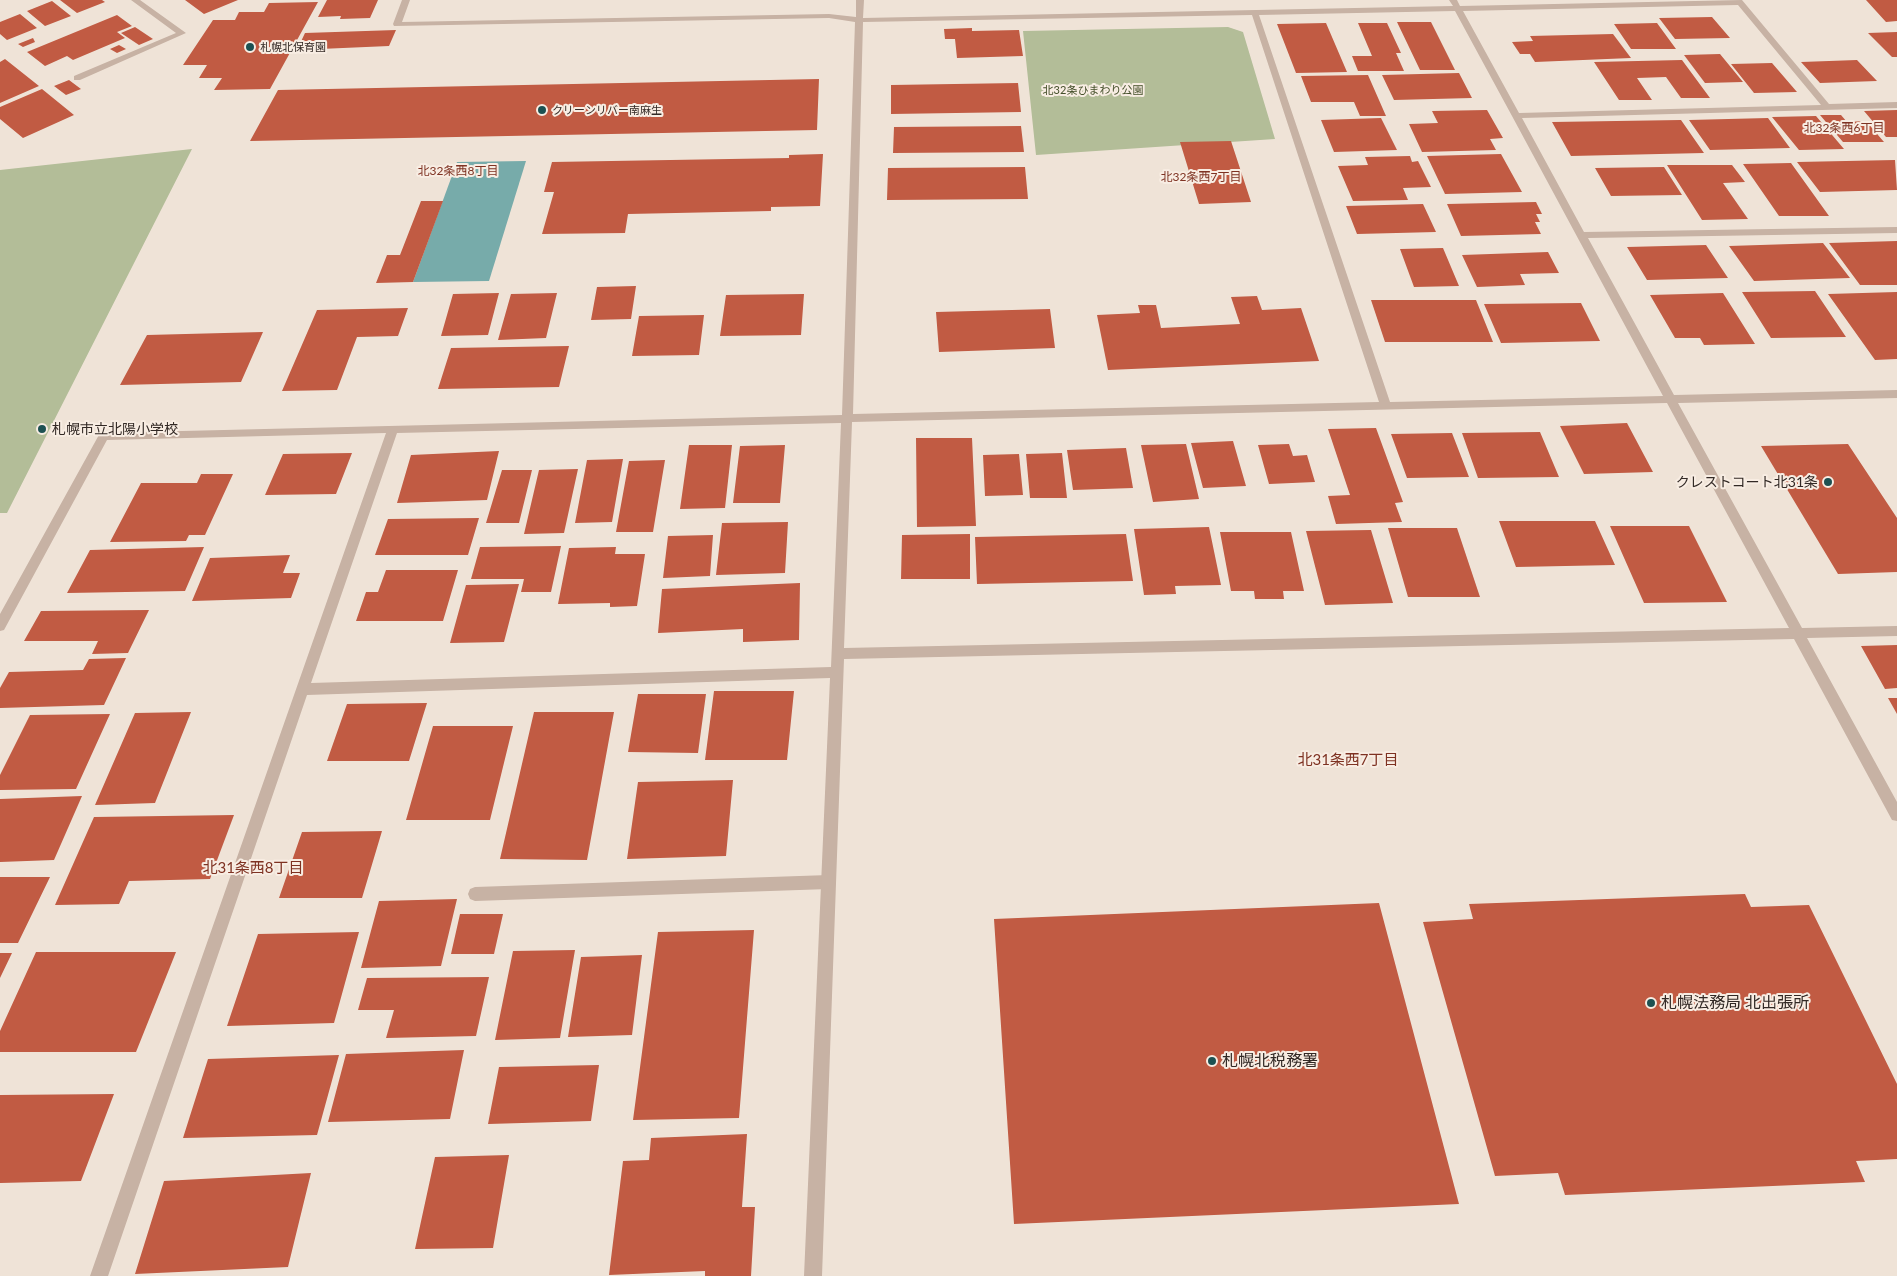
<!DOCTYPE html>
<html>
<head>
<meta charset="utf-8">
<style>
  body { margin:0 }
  canvas { display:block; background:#efe3d7 }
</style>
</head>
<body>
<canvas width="1897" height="1276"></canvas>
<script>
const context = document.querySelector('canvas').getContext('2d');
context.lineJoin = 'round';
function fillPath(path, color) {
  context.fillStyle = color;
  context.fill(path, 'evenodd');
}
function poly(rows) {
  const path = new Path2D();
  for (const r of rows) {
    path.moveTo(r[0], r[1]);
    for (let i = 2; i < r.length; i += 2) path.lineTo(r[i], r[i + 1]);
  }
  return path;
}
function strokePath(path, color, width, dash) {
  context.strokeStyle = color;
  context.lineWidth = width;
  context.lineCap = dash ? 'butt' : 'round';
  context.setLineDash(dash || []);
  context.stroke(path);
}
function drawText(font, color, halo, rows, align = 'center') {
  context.font = font + ' Lato,"Noto Sans JP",sans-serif';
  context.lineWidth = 4;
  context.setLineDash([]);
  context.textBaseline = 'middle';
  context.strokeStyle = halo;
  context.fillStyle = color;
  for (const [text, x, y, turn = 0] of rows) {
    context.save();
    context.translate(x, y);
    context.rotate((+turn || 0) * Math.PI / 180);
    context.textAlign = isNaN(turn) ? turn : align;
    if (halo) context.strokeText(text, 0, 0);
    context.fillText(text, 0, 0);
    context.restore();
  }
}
fillPath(poly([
  [1228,27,1243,32,1275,139,1036,155,1023,31],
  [192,149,7,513,0,513,0,170]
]), '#b3bd98');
fillPath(poly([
  [526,161,489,281,413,282,457,162]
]), '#77abaa');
fillPath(poly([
  [60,0,102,0,105,2,77,13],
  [185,0,238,0,204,14],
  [327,0,378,0,370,18,340,19,341,16,318,17],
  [1866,0,1897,0,1897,21,1886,22],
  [52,1,71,16,45,26,27,11],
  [318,2,270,89,214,90,222,78,199,78,207,65,183,65,213,20,235,20,239,12,264,12,269,3],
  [20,14,37,28,7,40,0,34,0,22],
  [117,15,132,26,117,32,125,38,73,60,67,56,45,66,27,52],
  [1712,17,1730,38,1675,39,1659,18],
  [1397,22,1431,22,1455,70,1420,70],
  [1326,23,1347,72,1296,73,1277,24],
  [1358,23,1387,23,1401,53,1396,53,1404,71,1358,71,1352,56,1372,56],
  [1657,23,1676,49,1631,49,1614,24],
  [135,27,153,39,139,45,121,33],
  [972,28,972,31,1019,30,1023,56,957,58,955,39,945,39,944,29],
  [396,30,389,46,297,50,305,33],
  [1897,32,1897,57,1892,57,1868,33],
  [1613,34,1631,58,1535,62,1530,54,1520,54,1512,42,1533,41,1530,36],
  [33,38,35,42,23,47,18,44],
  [119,45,126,49,117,53,110,49],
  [1720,54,1743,82,1705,83,1684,55],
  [5,59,39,86,0,103,0,62],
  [1682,60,1710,98,1681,98,1666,77,1637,78,1652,100,1619,100,1594,62],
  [1857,60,1877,81,1820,83,1801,62],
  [1772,63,1797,92,1754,93,1731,64],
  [1459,73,1472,98,1394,100,1382,75],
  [1368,75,1386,116,1360,116,1354,102,1311,102,1301,76],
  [819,79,817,130,250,141,278,90],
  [69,80,81,89,66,95,54,86],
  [1018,83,1021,112,891,114,891,85],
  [42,89,74,115,23,138,0,119,0,107],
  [1487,110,1503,138,1490,139,1496,150,1422,152,1409,124,1438,123,1432,111],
  [1897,110,1897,137,1886,137,1864,111],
  [1820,115,1841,115,1847,122,1866,121,1884,142,1843,142],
  [1816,116,1844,149,1799,150,1772,117],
  [1381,118,1397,150,1334,152,1321,120],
  [1768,118,1790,148,1710,150,1689,120],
  [1681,120,1704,153,1571,156,1552,122],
  [1021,126,1024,152,893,153,894,127],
  [1231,141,1251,202,1199,204,1180,142],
  [823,154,820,206,771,207,771,211,628,214,625,233,542,234,554,192,544,192,552,162,789,158,789,155],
  [1501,154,1522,192,1445,194,1427,156],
  [1410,156,1412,162,1418,161,1431,187,1403,188,1408,200,1353,201,1338,166,1368,165,1365,157],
  [1895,160,1897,190,1820,192,1797,162],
  [1791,163,1829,216,1779,216,1743,164],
  [1667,165,1732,165,1745,182,1723,183,1748,219,1702,220],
  [1025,167,1028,199,887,200,888,168],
  [1664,167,1682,195,1611,196,1595,168],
  [421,201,443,201,413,282,376,283,387,255,400,255],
  [1536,202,1542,214,1536,214,1540,222,1535,222,1541,234,1461,236,1447,204],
  [1423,204,1436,232,1357,234,1346,206],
  [1897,241,1897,285,1860,285,1829,243],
  [1823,243,1850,278,1754,281,1729,246],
  [1706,245,1728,278,1647,280,1627,247],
  [1443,248,1459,286,1414,287,1400,249],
  [1548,252,1559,273,1520,274,1525,285,1477,287,1462,255],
  [636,286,631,319,591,320,597,287],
  [1815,291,1846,337,1771,338,1742,292],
  [1897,292,1897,359,1875,360,1828,294],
  [499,293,488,335,441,336,453,294],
  [557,293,546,338,498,340,511,294],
  [1723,293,1755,344,1704,345,1700,338,1675,338,1650,295],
  [804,294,801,335,720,336,726,295],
  [1257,296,1262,310,1301,308,1319,361,1108,370,1097,315,1140,313,1138,305,1156,305,1161,328,1240,324,1231,297],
  [1371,300,1476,300,1493,342,1385,342],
  [1581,303,1600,341,1501,343,1484,304],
  [408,308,398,336,357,337,337,390,282,391,317,310],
  [1050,309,1055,348,939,352,936,312],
  [704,315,699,355,632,356,639,316],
  [263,332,241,382,120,385,147,335],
  [569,346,559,387,438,389,451,348],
  [1627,423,1653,472,1584,474,1560,426],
  [1376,428,1403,502,1395,503,1402,522,1336,524,1328,496,1350,495,1328,429],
  [1540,432,1559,477,1478,478,1462,433],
  [1452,433,1469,477,1407,478,1391,434],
  [916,438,972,438,976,526,917,527],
  [1233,441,1246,486,1203,488,1191,443],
  [1186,444,1199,499,1153,502,1141,445],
  [1289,444,1293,456,1307,455,1315,482,1269,484,1258,445],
  [1848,444,1897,518,1897,572,1838,574,1761,446],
  [689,445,732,445,725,508,680,509],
  [785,445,780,503,733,503,740,446],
  [1126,448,1133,488,1073,490,1067,450],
  [499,451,487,500,397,503,411,455],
  [352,453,336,494,265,495,283,454],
  [1062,453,1067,498,1030,498,1026,454],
  [1019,454,1023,495,985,496,983,455],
  [623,459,612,522,575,523,587,460],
  [665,460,653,532,616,532,629,461],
  [578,469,564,533,524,534,539,470],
  [502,470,532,470,519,523,486,523],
  [201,474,233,474,205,535,189,535,186,541,110,542,141,483,197,483],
  [479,518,468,555,375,555,388,519],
  [1499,521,1595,521,1615,565,1516,567],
  [788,522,785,573,716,575,722,523],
  [1610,526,1689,526,1727,602,1644,603],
  [1209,527,1221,585,1175,586,1176,594,1144,595,1134,529],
  [1388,528,1457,528,1480,597,1408,597],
  [1371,530,1393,603,1325,605,1306,531],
  [1220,532,1291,532,1304,591,1283,591,1284,599,1255,599,1254,591,1231,591],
  [970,534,970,579,901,579,902,535],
  [1126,534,1133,581,977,584,975,537],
  [713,535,710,576,663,578,668,536],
  [561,546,551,592,521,592,524,579,471,579,480,547],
  [204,547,185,591,67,593,90,550],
  [616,547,615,554,645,554,637,606,610,607,610,603,558,604,569,548],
  [290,555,283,573,300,573,291,598,192,601,210,558],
  [386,570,458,570,443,621,356,621,366,592,378,592],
  [800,583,799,640,743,642,743,629,658,633,662,589],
  [519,584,504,642,450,643,466,585],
  [149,610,128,653,92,654,98,641,24,641,41,611],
  [1897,645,1897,688,1885,689,1861,646],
  [126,658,104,705,0,708,0,688,9,672,83,670,89,659],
  [714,691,794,691,787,760,705,760],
  [638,694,706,694,698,753,628,752],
  [1888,698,1897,698,1897,714],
  [427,703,409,761,327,761,347,704],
  [191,712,155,803,95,805,135,713],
  [534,712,614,712,587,860,500,859],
  [110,714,76,789,0,790,0,775,30,715],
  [433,726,513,726,490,820,406,820],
  [733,780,726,856,627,859,638,782],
  [82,796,54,860,0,862,0,799],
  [234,815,210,879,129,881,119,904,55,905,94,817],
  [382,831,362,898,279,898,302,832],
  [0,877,50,877,18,943,0,943],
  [1745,894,1751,907,1809,905,1897,1084,1897,1159,1856,1161,1865,1182,1565,1195,1558,1173,1495,1176,1423,922,1473,919,1469,904],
  [457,899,441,966,361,968,379,901],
  [1379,903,1459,1204,1014,1224,994,919],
  [460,914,503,914,494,954,451,954],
  [754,930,739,1118,633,1120,658,932],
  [359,932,334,1023,227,1026,258,934],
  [575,950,560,1038,495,1040,513,951],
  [36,952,176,952,136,1052,0,1052,0,1031],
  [0,953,12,953,0,978],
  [642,955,632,1035,568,1037,581,957],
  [489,977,476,1036,386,1038,394,1010,358,1010,367,978],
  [464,1050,450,1119,328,1122,346,1054],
  [339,1055,317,1135,183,1138,208,1059],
  [599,1065,591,1121,488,1124,499,1067],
  [114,1094,81,1181,0,1183,0,1095],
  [747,1134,742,1207,755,1207,751,1276,705,1276,705,1271,609,1275,623,1161,649,1160,651,1138],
  [509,1155,493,1248,415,1249,435,1157],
  [311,1173,288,1267,135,1274,164,1181]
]), '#c15b43');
fillPath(poly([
  [829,875,834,877,836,882,834,887,829,889,475,901,470,899,468,894,470,889,475,887,829,875]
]), '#c7b2a4');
fillPath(poly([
  [131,0,140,0,186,33,80,80,74,80,74,76,176,33,131,0],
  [402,0,410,0,402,22,829,14,856,17,856,0,864,0,863,18,1453,6,1449,0,1457,0,1460,6,1742,0,1829,104,1897,102,1897,108,1522,118,1584,232,1897,227,1897,233,1588,238,1674,395,1897,390,1897,398,1678,403,1802,628,1897,626,1897,636,1807,638,1897,802,1897,821,1892,820,1794,639,844,659,822,1276,804,1276,830,678,307,695,108,1276,90,1276,386,433,107,440,4,630,0,631,0,614,100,433,842,415,855,22,829,18,394,26,393,24,402,0],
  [1738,5,1821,105,1519,113,1463,11,1738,5],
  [1455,11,1512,116,1663,396,1390,402,1259,15,1455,11],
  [1252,15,1379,402,853,414,863,22,1252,15],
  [1667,403,1789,628,844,648,852,422,1667,403],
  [841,423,831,667,311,683,397,433,841,423]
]), '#c7b2a4');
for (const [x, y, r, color] of [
  [250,47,5,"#1d5152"],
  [542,110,5,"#1d5152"],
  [42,429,5,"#1d5152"],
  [1828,482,5,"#1d5152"],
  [1651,1003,5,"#1d5152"],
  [1212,1061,5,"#1d5152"]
]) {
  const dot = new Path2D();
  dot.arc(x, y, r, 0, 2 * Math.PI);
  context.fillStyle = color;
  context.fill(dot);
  strokePath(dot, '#f8ede3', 2);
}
drawText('11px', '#322925', '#f8ede3', [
  ["札幌北保育園",260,47],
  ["クリーンリバー南麻生",552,110]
], 'left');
drawText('11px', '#444f2a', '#f8ede3', [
  ["北32条ひまわり公園",1093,90]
]);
drawText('12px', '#7e3222', '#f8ede3', [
  ["北32条西6丁目",1844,128],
  ["北32条西8丁目",458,171],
  ["北32条西7丁目",1201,177]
]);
drawText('14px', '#322925', '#f8ede3', [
  ["札幌市立北陽小学校",52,429],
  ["クレストコート北31条",1818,482,"right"]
], 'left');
drawText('15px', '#7e3222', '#f8ede3', [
  ["北31条西7丁目",1348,760],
  ["北31条西8丁目",253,868]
]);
drawText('16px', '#322925', '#f8ede3', [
  ["札幌法務局 北出張所",1661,1003],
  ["札幌北税務署",1222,1061]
], 'left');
</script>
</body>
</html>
